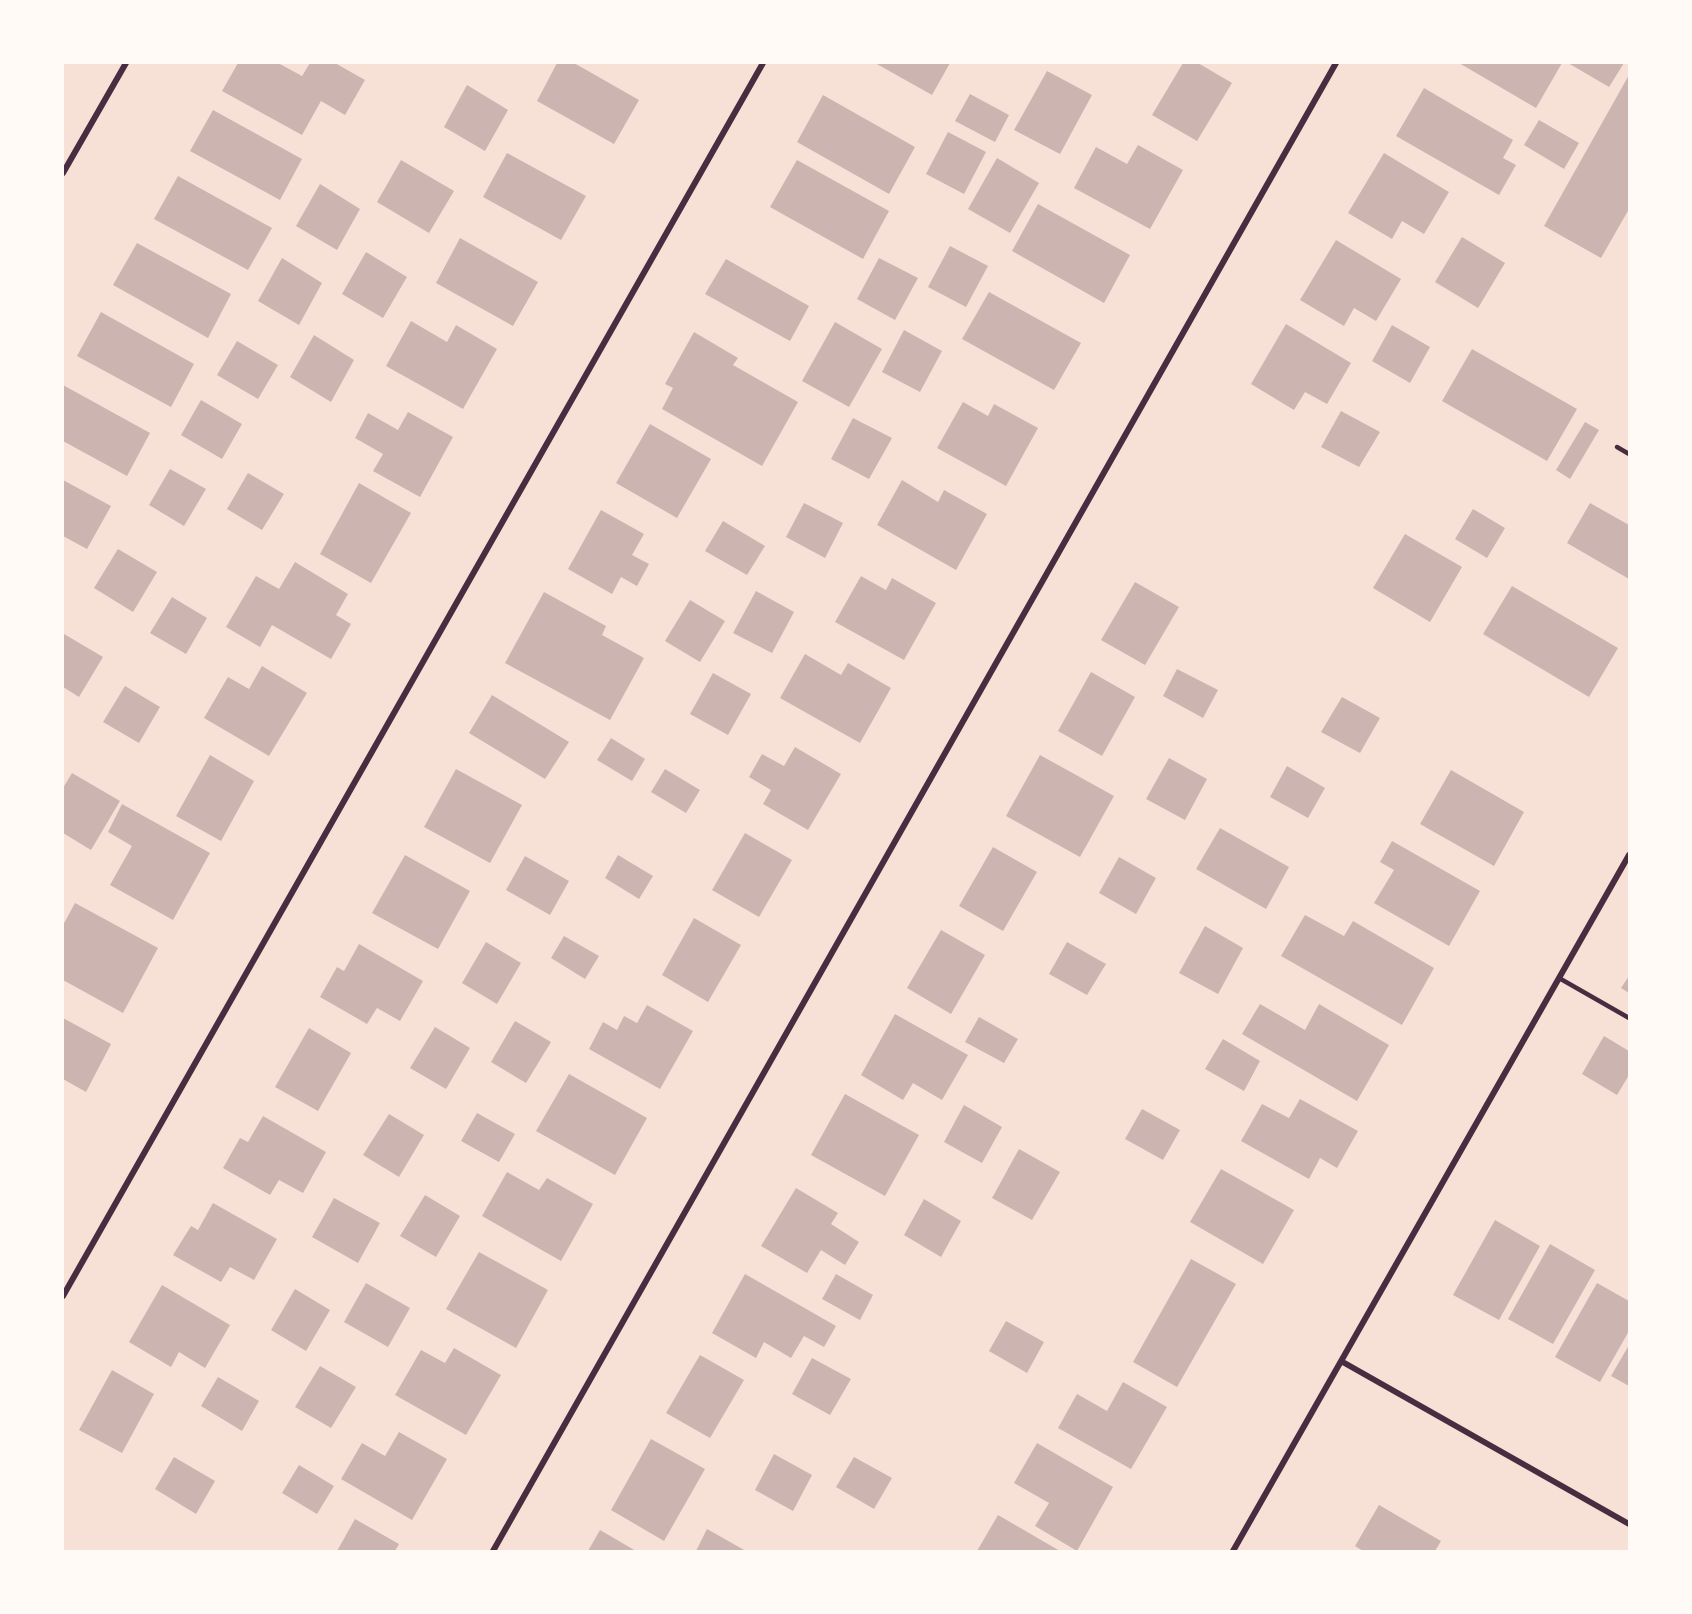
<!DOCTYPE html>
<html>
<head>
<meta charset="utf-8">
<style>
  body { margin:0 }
  #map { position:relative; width:1692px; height:1614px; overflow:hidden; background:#f7e1d7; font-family:Lato,sans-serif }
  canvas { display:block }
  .frame { position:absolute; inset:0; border:64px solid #fffaf5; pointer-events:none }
</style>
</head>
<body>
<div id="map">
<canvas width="1692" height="1614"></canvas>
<div class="frame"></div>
</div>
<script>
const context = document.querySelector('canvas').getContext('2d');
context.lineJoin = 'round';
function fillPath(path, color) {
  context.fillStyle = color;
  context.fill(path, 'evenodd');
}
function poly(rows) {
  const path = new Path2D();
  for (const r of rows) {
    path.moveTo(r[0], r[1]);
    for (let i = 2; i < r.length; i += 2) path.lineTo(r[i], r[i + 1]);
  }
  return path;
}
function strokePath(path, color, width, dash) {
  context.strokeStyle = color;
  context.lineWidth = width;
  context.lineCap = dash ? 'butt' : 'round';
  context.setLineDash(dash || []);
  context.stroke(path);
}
fillPath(poly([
  [238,63,278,63,302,76,310,63,335,63,365,80,345,115,321,101,302,135,222,91],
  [557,63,574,63,639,100,614,144,537,101],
  [875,63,950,63,932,95],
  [1183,63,1198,63,1232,83,1197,141,1152,115],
  [1459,63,1562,63,1536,108],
  [1568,63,1624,63,1609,87],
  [1047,71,1092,95,1060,154,1014,130],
  [1629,75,1629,209,1601,258,1544,226],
  [467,85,508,110,485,151,444,127],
  [1424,88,1513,140,1503,158,1516,165,1499,195,1396,136],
  [970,94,1009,115,995,142,955,121],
  [823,95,915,147,889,194,797,142],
  [213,110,302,159,280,200,190,151],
  [1539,120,1579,143,1564,169,1524,145],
  [948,132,986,152,964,194,926,174],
  [1138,145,1183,170,1150,229,1074,188,1096,147,1127,164],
  [507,153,586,196,561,240,483,197],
  [1384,153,1449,192,1424,234,1402,221,1392,239,1348,213],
  [997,158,1039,183,1010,233,968,209],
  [401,160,454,191,429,233,377,202],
  [797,160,889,211,863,259,770,207],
  [178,176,272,228,248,270,154,219],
  [320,184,360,209,337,250,296,226],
  [1038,204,1130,255,1104,303,1012,251],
  [1462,237,1505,263,1478,308,1435,282],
  [460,238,538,282,513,326,436,283],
  [1336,240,1401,279,1376,321,1354,308,1344,326,1300,300],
  [137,243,231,294,208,338,113,285],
  [950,246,988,266,966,307,928,287],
  [366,252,407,277,383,318,342,294],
  [282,258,322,283,299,325,258,301],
  [879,258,918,278,895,320,857,299],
  [726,259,809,306,790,341,705,294],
  [989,292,1081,343,1054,390,962,339],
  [101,312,194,364,171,407,77,356],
  [411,321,447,342,456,325,497,349,463,409,386,366],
  [835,322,882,349,849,407,802,381],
  [1286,324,1351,363,1327,404,1305,392,1294,410,1251,384],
  [1392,325,1430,347,1410,383,1372,361],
  [904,330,942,351,920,392,882,372],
  [694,332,738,358,733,365,798,402,762,466,662,409,673,388,665,384],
  [314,335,354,360,331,402,290,377],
  [237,341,278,365,258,399,217,375],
  [1472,349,1577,409,1547,461,1442,401],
  [63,385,150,433,127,476,63,441],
  [201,400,242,424,222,459,181,435],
  [963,402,988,416,994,404,1038,428,1006,486,937,448],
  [1341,411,1380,432,1359,467,1321,447],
  [408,412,453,437,420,497,373,471,383,454,355,438,368,413,398,430],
  [853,418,892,438,869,479,831,459],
  [1585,422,1599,430,1570,479,1556,470],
  [650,424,711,459,677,518,616,483],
  [170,469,206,489,184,526,149,505],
  [248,473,284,494,262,530,227,509],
  [63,480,111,506,87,549,63,536],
  [902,480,938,502,944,490,987,514,956,570,877,525],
  [359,483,411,513,371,583,320,554],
  [804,503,843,523,825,558,786,537],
  [1590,503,1629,525,1629,579,1567,543],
  [1473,509,1505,528,1487,558,1455,539],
  [601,510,644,534,632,555,649,564,637,586,621,577,612,594,568,569],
  [723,521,765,546,747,575,705,551],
  [1405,534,1462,567,1430,622,1373,588],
  [118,549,157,572,133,612,94,588],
  [295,562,348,594,336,615,351,624,331,659,272,625,260,647,226,627,256,576,279,589],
  [861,576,886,590,892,578,936,603,904,660,835,622],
  [1135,582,1179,607,1145,665,1101,640],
  [1512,586,1618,648,1589,697,1483,634],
  [756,591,794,612,772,653,733,633],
  [544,592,606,626,602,635,644,658,610,720,505,663],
  [172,597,207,618,186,654,150,633],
  [690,600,725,621,700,662,665,641],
  [64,634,103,657,79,697,63,687],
  [805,654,841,675,848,663,891,688,860,743,780,698],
  [262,666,307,693,269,756,204,718,228,677,249,689],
  [1177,669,1218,690,1203,718,1163,696],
  [1091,672,1135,697,1102,756,1058,731],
  [713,673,751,694,728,735,690,714],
  [125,686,160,707,139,743,103,722],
  [492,695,569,742,545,779,469,733],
  [1342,697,1380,718,1360,753,1321,732],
  [611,738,645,759,632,781,597,760],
  [795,747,841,774,808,830,763,804,771,790,749,777,762,754,784,766],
  [210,755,254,781,221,841,176,816],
  [1040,755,1114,796,1080,857,1006,816],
  [1169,758,1207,779,1185,820,1146,799],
  [1287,766,1325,788,1308,818,1270,797],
  [456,769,522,805,490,863,424,827],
  [665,769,700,790,686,813,651,792],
  [1451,770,1524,812,1494,866,1420,824],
  [72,773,120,801,91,850,63,833,63,788],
  [122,804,210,853,173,920,110,885,132,846,108,832],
  [1220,828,1289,867,1266,909,1196,869],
  [745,833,792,860,759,917,712,890],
  [1392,841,1480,891,1449,946,1374,903,1394,870,1380,862],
  [993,847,1037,872,1003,931,959,906],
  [405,855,470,891,438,949,372,913],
  [618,855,653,876,639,899,605,878],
  [525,856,569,881,550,915,506,890],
  [1119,857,1156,878,1136,914,1099,893],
  [75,903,158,948,123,1013,63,980,63,925],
  [1305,915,1344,936,1353,921,1434,968,1402,1025,1281,956],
  [694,918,741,945,708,1002,662,975],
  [1205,926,1243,948,1218,994,1179,973],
  [941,930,985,955,951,1014,907,988],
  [564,936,599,956,585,979,551,958],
  [486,942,521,963,497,1004,462,983],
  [1067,942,1106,964,1087,995,1049,974],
  [359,944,423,981,400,1021,377,1008,367,1024,320,997,337,967,344,971],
  [1629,976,1629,993,1621,988],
  [1260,1004,1305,1030,1319,1004,1389,1045,1357,1101,1242,1034],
  [647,1005,693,1031,660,1089,589,1049,603,1022,617,1030,624,1016,637,1023],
  [895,1014,968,1055,942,1100,913,1083,903,1100,861,1075],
  [979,1017,1018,1039,1004,1063,965,1042],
  [63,1018,111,1044,86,1092,63,1079],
  [515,1021,551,1042,526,1083,491,1062],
  [435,1027,470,1048,446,1089,410,1068],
  [309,1028,351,1053,318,1111,275,1087],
  [1604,1036,1629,1051,1629,1075,1617,1095,1582,1074],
  [1223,1039,1260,1061,1244,1091,1205,1069],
  [569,1074,647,1118,615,1175,536,1131],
  [845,1094,919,1135,885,1196,811,1155],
  [1300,1099,1358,1131,1337,1168,1320,1158,1309,1179,1241,1141,1262,1104,1289,1118],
  [964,1105,1002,1127,982,1163,944,1142],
  [1142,1109,1180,1130,1163,1160,1125,1139],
  [477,1113,515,1134,499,1162,461,1141],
  [389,1114,424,1135,399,1177,363,1155],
  [263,1116,326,1152,303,1193,279,1180,270,1195,223,1168,240,1138,248,1142],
  [1019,1149,1060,1172,1032,1220,992,1198],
  [1221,1169,1294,1210,1263,1264,1190,1222],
  [507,1172,539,1190,547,1178,593,1204,561,1261,482,1216],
  [796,1188,838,1213,831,1224,859,1242,845,1265,821,1250,807,1273,761,1246],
  [425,1195,460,1216,436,1257,400,1236],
  [334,1198,380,1223,358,1263,312,1237],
  [924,1199,961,1221,941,1257,904,1235],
  [213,1203,277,1239,254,1280,230,1267,221,1282,173,1255,191,1226,198,1230],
  [1495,1220,1540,1246,1499,1320,1453,1295],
  [1550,1244,1595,1270,1553,1344,1508,1319],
  [479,1252,548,1290,516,1348,446,1309],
  [1191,1259,1236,1284,1177,1387,1133,1362],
  [745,1274,836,1326,824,1347,804,1336,791,1358,764,1342,756,1358,712,1333],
  [836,1274,873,1295,860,1320,822,1299],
  [366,1283,410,1308,388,1347,344,1322],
  [1597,1283,1629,1301,1629,1331,1600,1382,1555,1357],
  [162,1285,230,1325,205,1368,179,1352,171,1367,129,1342],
  [295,1289,330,1310,306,1351,271,1330],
  [1006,1321,1044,1342,1027,1373,989,1351],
  [1629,1345,1629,1386,1611,1376],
  [454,1348,501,1375,466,1435,395,1395,421,1350,445,1363],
  [700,1355,744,1380,710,1438,666,1413],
  [812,1358,851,1379,830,1415,792,1394],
  [320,1366,356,1387,331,1428,295,1407],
  [112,1370,154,1394,122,1453,79,1430],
  [218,1377,259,1401,242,1431,201,1406],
  [1123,1382,1167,1407,1131,1469,1058,1428,1077,1394,1107,1411],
  [399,1432,447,1459,412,1520,341,1479,362,1443,385,1456],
  [651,1439,705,1469,664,1541,611,1510],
  [1037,1443,1113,1487,1077,1551,1035,1526,1049,1503,1014,1483],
  [774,1454,812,1475,793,1511,755,1490],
  [174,1457,215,1481,196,1514,155,1489],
  [854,1457,892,1478,874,1509,836,1487],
  [299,1465,334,1486,317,1514,282,1493],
  [1379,1505,1441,1541,1435,1551,1363,1551,1355,1546],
  [998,1515,1060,1551,977,1551],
  [355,1519,399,1544,395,1551,337,1551],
  [707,1529,746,1551,696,1551],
  [600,1530,636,1551,588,1551]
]), '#ccb4b1');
strokePath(poly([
  [1617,447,1629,454],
  [1559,978,1629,1018]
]), '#4a2c40', 4.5);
strokePath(poly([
  [63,173,126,63],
  [63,1296,763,63],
  [1341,1361,1629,1524],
  [493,1551,1336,63],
  [1233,1551,1629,855]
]), '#4a2c40', 6);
</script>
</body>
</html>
